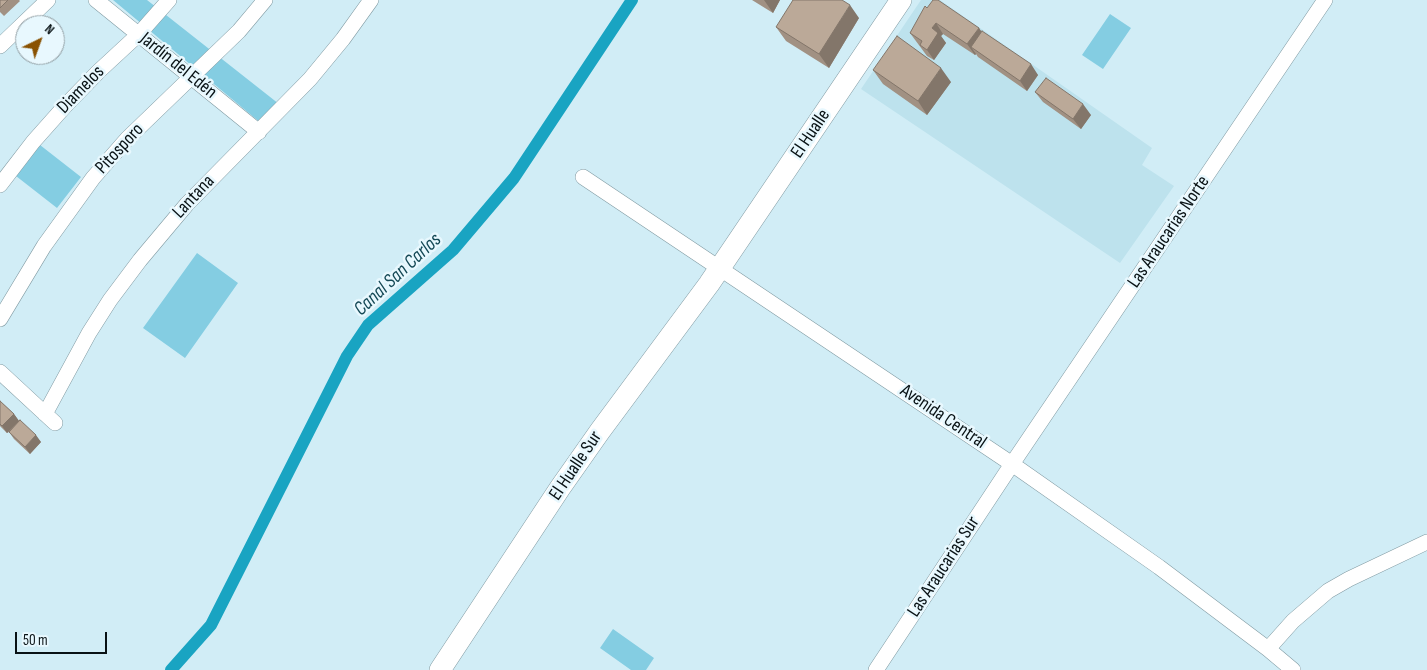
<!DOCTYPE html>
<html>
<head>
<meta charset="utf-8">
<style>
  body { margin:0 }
  #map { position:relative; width:1427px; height:670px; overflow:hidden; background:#d1edf6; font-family:"Sofia Sans Condensed",sans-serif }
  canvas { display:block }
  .north { position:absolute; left:15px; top:15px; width:50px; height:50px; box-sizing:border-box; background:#e8f8fe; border:1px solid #8f9ca1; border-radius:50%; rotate:42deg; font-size:14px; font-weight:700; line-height:20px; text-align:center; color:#091215 }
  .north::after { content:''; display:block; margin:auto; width:18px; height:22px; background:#895202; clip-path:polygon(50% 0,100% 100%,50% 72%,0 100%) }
  .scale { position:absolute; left:15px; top:632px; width:92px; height:22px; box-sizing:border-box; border:2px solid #091215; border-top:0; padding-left:6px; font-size:15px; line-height:18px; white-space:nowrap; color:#091215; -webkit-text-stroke:4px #e8f8fe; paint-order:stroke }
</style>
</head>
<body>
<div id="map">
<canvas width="1427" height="670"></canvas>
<div class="north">N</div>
<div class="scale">50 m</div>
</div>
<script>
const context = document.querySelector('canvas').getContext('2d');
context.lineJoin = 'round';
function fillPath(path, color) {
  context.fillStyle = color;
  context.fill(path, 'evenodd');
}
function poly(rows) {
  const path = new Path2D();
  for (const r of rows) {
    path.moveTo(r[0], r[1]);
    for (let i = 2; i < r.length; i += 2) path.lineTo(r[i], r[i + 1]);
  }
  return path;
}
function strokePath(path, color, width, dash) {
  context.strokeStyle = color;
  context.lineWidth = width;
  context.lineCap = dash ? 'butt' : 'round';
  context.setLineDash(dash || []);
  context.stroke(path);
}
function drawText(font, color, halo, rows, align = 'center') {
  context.font = font + ' "Sofia Sans Condensed",sans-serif';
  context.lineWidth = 5;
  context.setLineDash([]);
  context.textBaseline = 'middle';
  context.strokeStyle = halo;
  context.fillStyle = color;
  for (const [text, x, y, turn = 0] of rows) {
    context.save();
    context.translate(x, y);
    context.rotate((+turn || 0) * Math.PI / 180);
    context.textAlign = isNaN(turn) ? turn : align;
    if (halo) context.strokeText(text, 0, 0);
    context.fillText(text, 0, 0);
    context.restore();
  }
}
fillPath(poly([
  [921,0,940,0,1152,148,1142,165,1174,186,1120,263,861,89]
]), '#bde2ed');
fillPath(poly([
  [113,0,147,0,279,104,262,124],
  [1110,14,1131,28,1103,69,1082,55],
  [40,145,81,177,57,208,16,176],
  [197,253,238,283,185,358,143,328],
  [613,629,654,658,646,670,631,670,600,648]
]), '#84cde2');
strokePath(poly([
  [171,670,211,625,347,356,368,325,453,250,514,178,632,0]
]), '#19a4c2', 12);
const street = poly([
  [96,0,259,132],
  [0,46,48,0],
  [583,177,1012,464,1159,567,1268,649,1293,670],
  [0,185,33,142,65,106,99,71,139,34,169,0],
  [0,319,44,246,93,178,127,139,239,31,265,0],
  [0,372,55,423],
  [45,414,89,333,110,300,140,260,187,204,310,79,343,39,371,0],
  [1268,649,1293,621,1328,591,1349,579,1427,542],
  [876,670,1012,464,1325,0]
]);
const secondary = poly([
  [440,670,560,488,600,431,709,284,901,0]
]);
strokePath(street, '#809aa2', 16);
strokePath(secondary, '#809aa2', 22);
strokePath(street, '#fff', 15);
strokePath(secondary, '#fff', 21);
fillPath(poly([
  [0,0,19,0,20,1,4,16,0,12],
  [752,0,780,0,773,13],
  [927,8,979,28,981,32,1038,75,1027,91,978,57,976,54,975,55,943,34,941,36,946,43,934,60,927,56,910,33],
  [859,18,829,68,786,41,776,27],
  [873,70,951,82,927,115,883,84],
  [1035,92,1091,115,1081,129,1043,102],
  [0,401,14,414,19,421,41,442,30,454,14,439,9,432,7,433,0,426]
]), '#a19183');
fillPath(poly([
  [764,0,780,0,773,13],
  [850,5,859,18,829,68,819,54],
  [936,23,943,34,941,36,946,43,934,60,927,50,932,28],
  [979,28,986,38,971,47,976,54,975,55,967,44],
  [1031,64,1038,75,1027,91,1020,81],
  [941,68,951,82,927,115,918,101],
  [1083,104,1091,115,1081,129,1073,119],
  [14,414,19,421,7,433,2,426],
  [36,435,41,442,30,454,25,447]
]), '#83766a');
const building = poly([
  [0,0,8,0,0,8,0,0],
  [793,0,842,0,850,5,819,54,776,27,793,0],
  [933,0,938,0,979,28,967,44,936,23,932,28,938,33,927,50,920,45,922,41,910,33,925,6,927,8,933,0],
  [982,31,1031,64,1020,81,971,47,982,31],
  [897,36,941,68,918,101,873,70,897,36],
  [1046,78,1083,104,1073,119,1035,92,1046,78],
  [0,401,14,414,2,426,0,424,0,401],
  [20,420,36,435,25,447,9,432,20,420]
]);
fillPath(building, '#bba998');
strokePath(building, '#83766a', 1);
drawText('19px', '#091215', '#e8f8fe', [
  ["Jardín del Edén",178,66,39],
  ["Diamelos",81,90,-46],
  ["El Hualle",811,134,-56],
  ["Pitosporo",120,149,-47],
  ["Lantana",194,197,-47],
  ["Las Araucarias Norte",1169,232,-56],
  ["Avenida Central",943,417,34],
  ["El Hualle Sur",576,466,-56],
  ["Las Araucarias Sur",944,567,-57]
]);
drawText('italic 20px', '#154956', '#e8f8fe', [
  ["Canal San Carlos",398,275,-43]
]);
</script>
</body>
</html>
